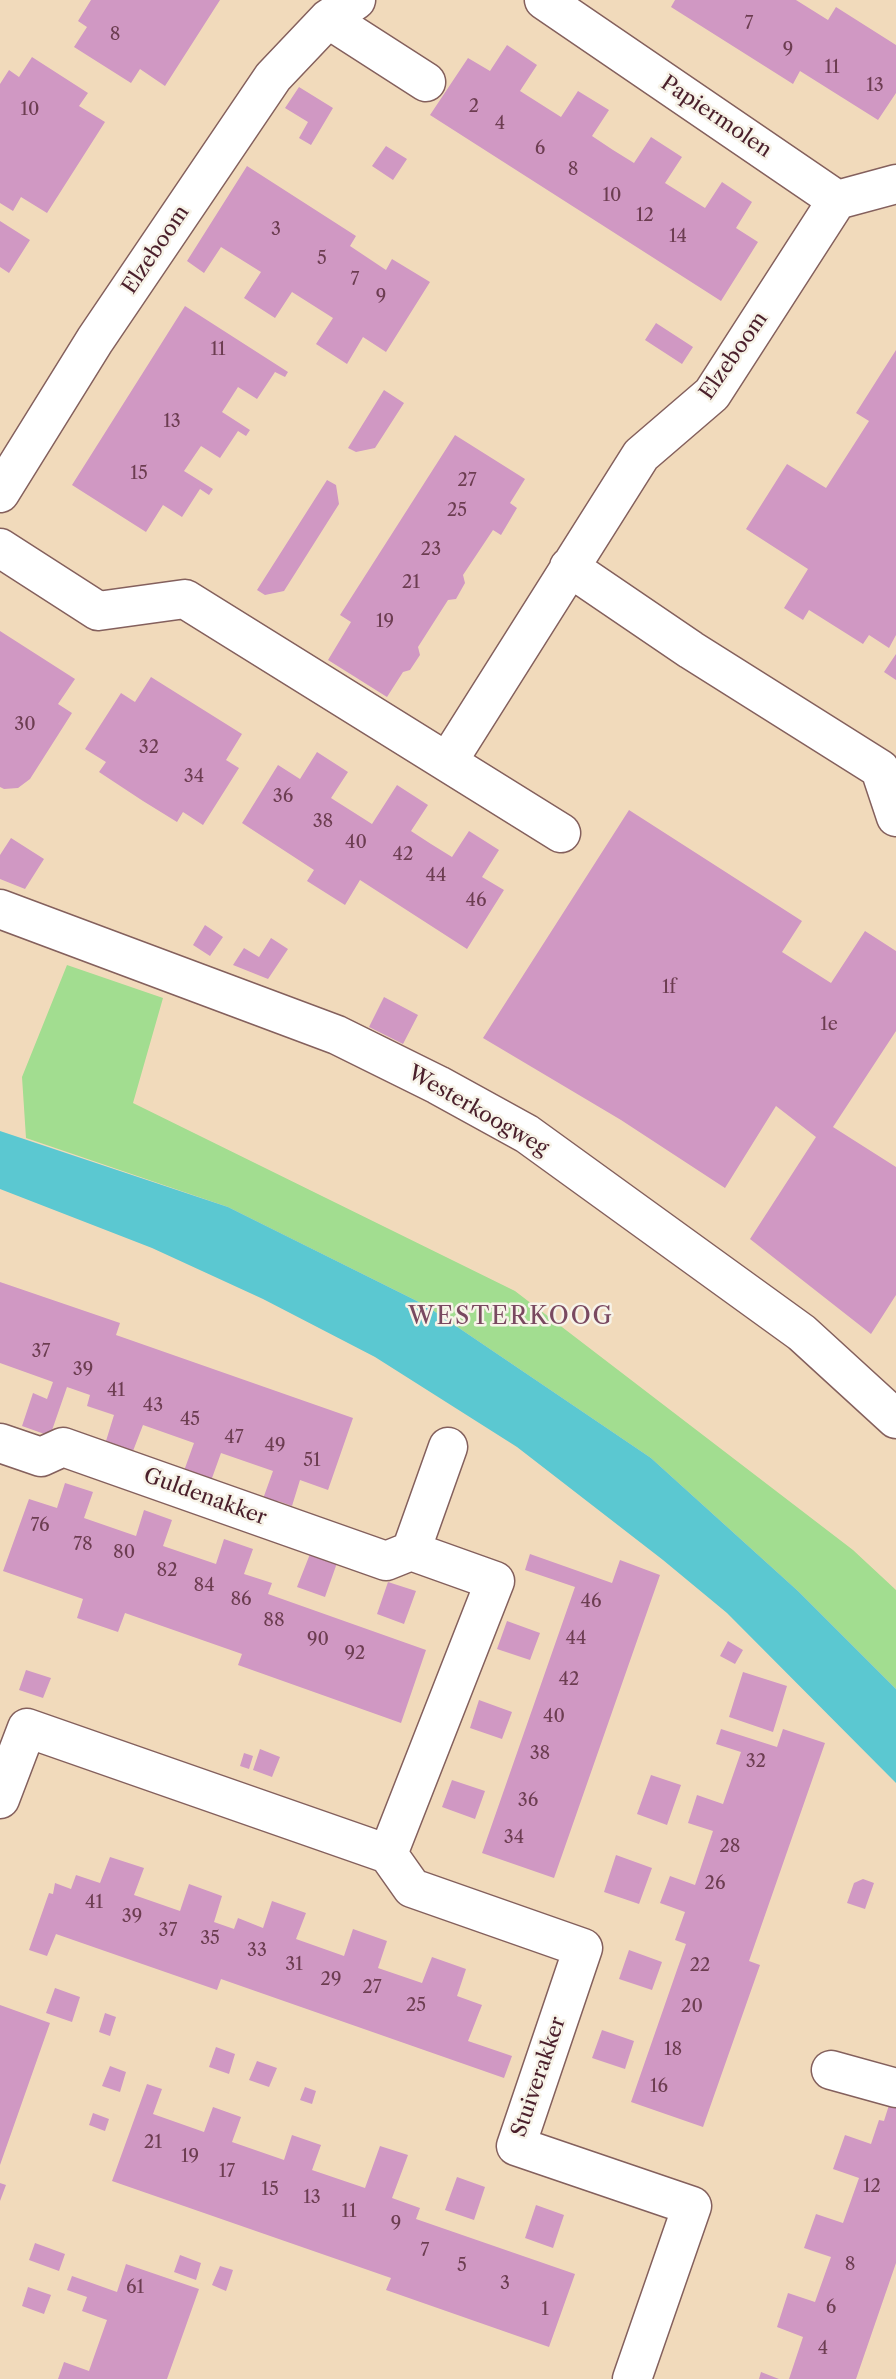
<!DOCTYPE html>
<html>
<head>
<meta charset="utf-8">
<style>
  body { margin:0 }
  canvas { display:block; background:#f1dabb }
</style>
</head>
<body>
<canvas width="896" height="2379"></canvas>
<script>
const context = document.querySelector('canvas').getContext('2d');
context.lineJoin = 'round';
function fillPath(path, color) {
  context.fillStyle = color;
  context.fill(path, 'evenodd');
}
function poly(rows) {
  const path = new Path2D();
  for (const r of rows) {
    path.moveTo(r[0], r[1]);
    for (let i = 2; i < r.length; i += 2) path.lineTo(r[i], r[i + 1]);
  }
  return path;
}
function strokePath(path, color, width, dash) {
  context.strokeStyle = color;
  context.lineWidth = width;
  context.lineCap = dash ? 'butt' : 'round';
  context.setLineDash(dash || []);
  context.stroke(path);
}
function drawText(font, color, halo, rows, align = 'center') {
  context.font = font + ' "Libre Caslon Text",serif';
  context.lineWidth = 5;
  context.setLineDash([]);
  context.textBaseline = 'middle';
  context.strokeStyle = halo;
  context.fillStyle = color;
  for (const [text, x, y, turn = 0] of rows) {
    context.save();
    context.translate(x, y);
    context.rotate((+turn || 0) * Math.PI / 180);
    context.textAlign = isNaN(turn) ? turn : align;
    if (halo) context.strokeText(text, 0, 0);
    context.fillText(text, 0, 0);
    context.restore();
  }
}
fillPath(poly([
  [67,965,163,998,133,1103,515,1291,853,1550,896,1590,896,1689,798,1591,651,1458,425,1305,228,1207,26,1138,22,1077]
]), '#a2dd90');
fillPath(poly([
  [0,1131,228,1207,425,1305,651,1458,798,1591,896,1689,896,1783,727,1613,663,1560,517,1447,375,1357,263,1299,152,1248,0,1189]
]), '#5bc8d1');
fillPath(poly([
  [91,0,220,0,165,86,140,69,131,83,74,47,87,27,78,21],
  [675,0,796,0,828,20,836,7,896,45,896,93,878,120,800,71,793,84,671,7],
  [507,45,537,65,520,91,561,117,578,91,609,110,592,136,613,150,634,163,651,137,682,157,665,183,705,208,722,182,752,202,736,228,758,242,721,301,430,115,468,58,490,71],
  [32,57,88,93,79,106,105,122,47,213,21,197,13,211,0,203,0,84,9,70,19,77],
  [299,87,333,108,311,145,299,138,308,122,285,108],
  [386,146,407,159,393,180,372,166],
  [247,166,356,236,350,246,386,270,392,259,430,282,386,352,363,337,347,364,316,344,333,318,292,292,275,318,244,298,261,272,221,247,204,273,187,261],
  [0,221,30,240,9,273,0,267],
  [185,306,288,372,285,377,275,372,257,399,238,387,222,412,250,430,246,436,238,431,220,458,201,446,184,471,213,489,209,495,200,489,182,517,163,505,146,532,72,485],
  [656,323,693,347,682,364,645,340],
  [896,350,896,635,889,648,869,635,863,644,809,610,803,620,784,608,808,569,746,529,787,464,826,488,869,421,856,413],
  [384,390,404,403,375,448,356,452,348,448],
  [455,435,525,479,510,503,517,508,501,535,493,530,463,575,465,583,456,599,448,600,418,647,420,655,410,670,403,672,387,697,328,660,351,622,340,615],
  [327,480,336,485,339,504,284,591,265,595,257,590],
  [0,631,75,679,58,704,72,713,30,779,18,788,4,789,0,787],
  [896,654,896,680,884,672],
  [151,677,242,734,226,760,239,768,203,825,183,812,177,822,143,801,99,772,106,762,85,749,121,693,135,702],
  [317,752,348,772,331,798,372,824,397,785,428,805,411,831,431,844,452,857,469,831,499,850,482,877,504,890,467,949,360,880,345,905,307,881,314,870,242,823,278,765,300,779],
  [629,810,802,921,782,952,831,983,865,931,896,951,896,1031,833,1127,896,1167,896,1295,871,1334,750,1239,816,1137,776,1106,725,1188,621,1120,483,1038],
  [11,838,44,859,25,889,0,879,0,855],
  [205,925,223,937,210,956,193,945],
  [271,938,288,949,268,979,233,965,244,948,259,957],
  [384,997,418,1015,403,1044,369,1027],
  [0,1282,120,1323,116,1335,353,1418,328,1490,300,1480,292,1506,278,1501,273,1515,259,1510,273,1471,221,1453,207,1492,180,1482,194,1443,143,1425,133,1451,106,1441,114,1415,87,1406,90,1395,67,1387,50,1436,22,1426,33,1393,47,1399,53,1382,0,1363],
  [65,1483,93,1492,84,1518,136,1536,144,1510,172,1520,163,1546,216,1564,224,1539,253,1549,244,1574,272,1583,268,1594,426,1650,401,1723,238,1665,242,1654,125,1613,118,1632,77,1618,83,1599,3,1571,29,1499,57,1508],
  [310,1554,337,1563,325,1597,297,1587],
  [530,1554,612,1583,620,1560,660,1575,554,1878,482,1853,575,1587,525,1570],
  [388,1582,416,1591,404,1624,377,1614],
  [507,1621,540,1633,530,1660,497,1649],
  [728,1641,743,1650,735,1664,720,1656],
  [26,1670,51,1678,43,1698,19,1690],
  [743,1672,787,1686,773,1732,729,1717],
  [479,1700,512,1712,502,1739,470,1728],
  [721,1729,777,1747,783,1729,825,1743,749,1961,760,1965,703,2127,631,2102,686,1944,675,1940,685,1912,660,1903,670,1876,695,1885,713,1831,688,1823,697,1795,723,1804,741,1752,716,1744],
  [260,1749,280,1757,272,1777,253,1770],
  [244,1753,253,1756,249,1769,240,1766],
  [651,1775,681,1785,667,1825,637,1814],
  [452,1780,485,1791,475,1819,442,1807],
  [616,1855,652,1868,639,1904,604,1892],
  [110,1857,144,1868,134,1895,180,1911,189,1884,222,1896,214,1922,234,1929,238,1918,263,1928,272,1901,306,1913,296,1939,344,1956,353,1929,387,1941,378,1968,422,1983,432,1957,466,1969,457,1996,482,2005,468,2041,512,2056,504,2078,221,1979,217,1990,56,1934,47,1956,29,1950,49,1893,53,1894,55,1883,71,1889,76,1875,100,1883],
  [863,1879,874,1883,865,1909,847,1903,854,1883],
  [629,1950,662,1962,652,1990,619,1979],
  [55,1988,80,1997,72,2022,46,2013],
  [0,2005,50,2023,0,2165],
  [105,2013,116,2017,110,2036,99,2032],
  [602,2030,634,2041,625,2069,592,2058],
  [216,2047,235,2054,229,2074,209,2067],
  [257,2061,277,2068,269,2087,249,2080],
  [110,2066,126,2072,120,2092,102,2086],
  [147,2084,162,2089,153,2114,204,2132,213,2107,241,2117,232,2142,284,2160,292,2135,321,2145,312,2170,365,2188,380,2146,408,2155,392,2198,420,2208,416,2219,575,2274,549,2347,386,2290,391,2278,112,2181],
  [305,2087,316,2091,312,2104,300,2100],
  [889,2105,896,2107,896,2263,856,2379,789,2379,803,2337,777,2327,788,2293,815,2302,831,2257,804,2248,816,2214,843,2223,859,2178,833,2169,845,2135,871,2144,879,2120,884,2121],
  [93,2113,109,2119,105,2131,89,2125],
  [457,2177,485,2187,474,2220,445,2210],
  [0,2183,6,2185,0,2201],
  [536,2205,564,2215,553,2248,525,2238],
  [35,2243,65,2254,59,2271,29,2260],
  [180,2255,201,2263,196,2280,174,2272],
  [126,2264,199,2289,167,2379,58,2379,64,2362,89,2371,107,2320,82,2311,87,2297,67,2290,72,2276,117,2292],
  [220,2266,233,2270,226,2291,212,2285],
  [28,2287,51,2295,44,2314,22,2306],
  [761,2372,779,2379,759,2379]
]), '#d098c3');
const street = poly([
  [544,0,837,200,896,184],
  [328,19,426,82],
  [0,493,95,340,273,77,328,19,356,0],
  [0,548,98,611,185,599,561,833],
  [569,567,691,650,880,769,896,817],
  [448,761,641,455,712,394,837,200],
  [0,909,337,1035,438,1085,527,1134,802,1333,896,1419],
  [0,1443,41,1457,63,1447,386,1561,411,1551],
  [0,1799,27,1728,388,1854,412,1888,583,1948,516,2146,692,2206,632,2379],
  [388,1854,495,1581,411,1551,448,1447],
  [831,2070,896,2088]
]);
strokePath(street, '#84605d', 41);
strokePath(street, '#fff', 38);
drawText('18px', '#6c3d51', null, [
  ["7",749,24],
  ["8",115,35],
  ["9",788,50],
  ["11",832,68],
  ["13",875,86],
  ["2",474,107],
  ["10",30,110],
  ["4",500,124],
  ["6",540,149],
  ["8",573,170],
  ["10",612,196],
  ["12",645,216],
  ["3",276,230],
  ["14",678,237],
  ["5",322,259],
  ["7",355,280],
  ["9",381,297],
  ["11",218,350],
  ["13",172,422],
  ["15",139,474],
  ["27",467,481],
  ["25",457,511],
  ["23",431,550],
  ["21",411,583],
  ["19",385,622],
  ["30",25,725],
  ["32",149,748],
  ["34",194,777],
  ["36",283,797],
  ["38",323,822],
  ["40",356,843],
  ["42",403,855],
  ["44",436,876],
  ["46",476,901],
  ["1f",669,988],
  ["1e",829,1025],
  ["37",41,1352],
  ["39",83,1370],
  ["41",116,1391],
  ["43",153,1406],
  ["45",190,1420],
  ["47",234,1438],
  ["49",275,1446],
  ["51",312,1461],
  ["76",40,1526],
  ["78",83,1545],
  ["80",124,1553],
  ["82",167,1571],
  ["84",204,1586],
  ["86",241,1600],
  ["46",591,1602],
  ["88",274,1621],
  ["44",576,1639],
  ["90",318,1640],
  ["92",355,1654],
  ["42",569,1680],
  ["40",554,1717],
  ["38",540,1754],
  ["32",756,1762],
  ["36",528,1801],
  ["34",514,1838],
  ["28",730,1847],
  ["26",715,1884],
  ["41",94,1903],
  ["39",132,1917],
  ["37",168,1931],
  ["35",210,1939],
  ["33",257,1951],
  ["31",294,1965],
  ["22",700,1966],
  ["29",331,1980],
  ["27",372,1988],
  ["25",416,2006],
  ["20",692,2007],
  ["18",673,2050],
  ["16",659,2087],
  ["21",153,2143],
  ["19",190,2157],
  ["17",227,2172],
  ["12",872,2187],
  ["15",270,2190],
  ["13",312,2198],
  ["11",349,2212],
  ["9",396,2224],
  ["7",425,2251],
  ["8",850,2265],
  ["5",462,2266],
  ["3",505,2284],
  ["61",135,2288],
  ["6",831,2308],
  ["1",545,2310],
  ["4",823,2349]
]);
drawText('21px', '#4a1f2b', '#f7f3e8', [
  ["Papiermolen",716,117,34],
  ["Elzeboom",156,250,-56],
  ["Elzeboom",734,356,-55],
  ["Westerkoogweg",478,1111,30],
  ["Guldenakker",205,1497,20],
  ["Stuiverakker",539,2077,-71]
]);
context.letterSpacing = '2px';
drawText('24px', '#794960', '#f7f3e8', [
  ["WESTERKOOG",511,1317]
]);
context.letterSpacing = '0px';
</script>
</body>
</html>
